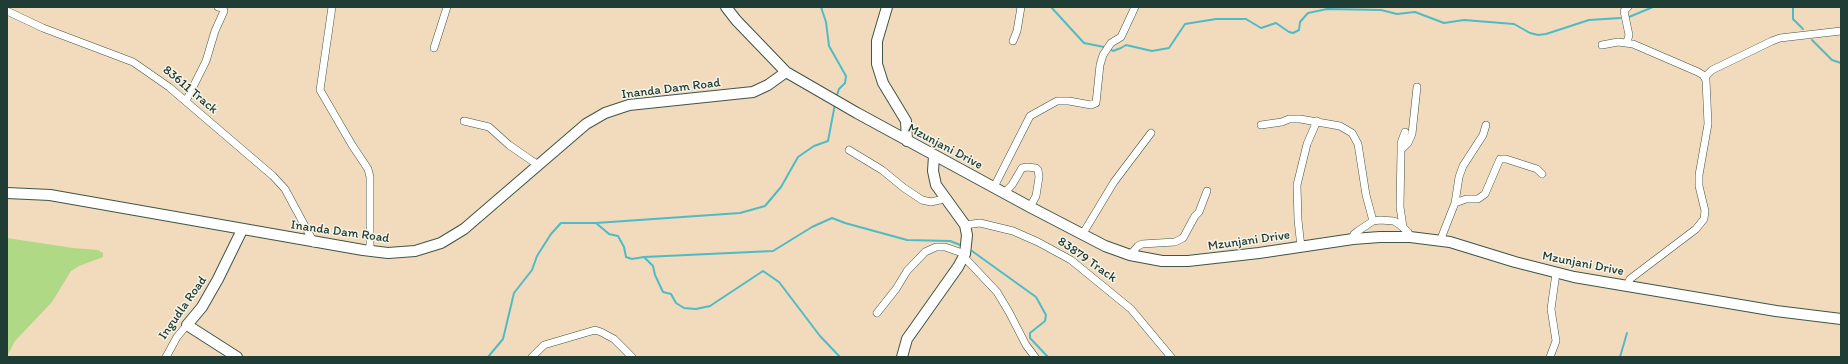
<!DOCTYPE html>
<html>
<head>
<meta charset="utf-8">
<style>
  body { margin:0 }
  #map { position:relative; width:1848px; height:364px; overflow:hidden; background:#f2dbbc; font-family:Itim,sans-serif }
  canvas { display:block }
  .frame { position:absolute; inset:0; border:8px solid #1f3d34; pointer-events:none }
</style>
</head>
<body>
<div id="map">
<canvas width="1848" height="364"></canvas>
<div class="frame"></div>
</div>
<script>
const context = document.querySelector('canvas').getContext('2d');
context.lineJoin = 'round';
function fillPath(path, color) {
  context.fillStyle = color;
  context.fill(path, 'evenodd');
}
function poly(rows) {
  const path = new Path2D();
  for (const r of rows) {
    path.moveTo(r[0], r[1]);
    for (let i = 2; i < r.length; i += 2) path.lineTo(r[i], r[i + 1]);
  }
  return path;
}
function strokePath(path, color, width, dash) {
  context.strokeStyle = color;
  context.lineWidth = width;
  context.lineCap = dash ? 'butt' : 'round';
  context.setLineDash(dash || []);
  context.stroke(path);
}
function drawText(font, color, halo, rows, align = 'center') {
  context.font = font + ' Itim,sans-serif';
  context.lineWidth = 3;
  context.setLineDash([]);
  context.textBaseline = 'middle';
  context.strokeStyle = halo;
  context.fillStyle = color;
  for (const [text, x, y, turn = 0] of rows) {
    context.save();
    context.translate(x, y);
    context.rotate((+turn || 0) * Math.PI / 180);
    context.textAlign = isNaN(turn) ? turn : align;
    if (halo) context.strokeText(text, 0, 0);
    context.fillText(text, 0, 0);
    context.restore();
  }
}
fillPath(poly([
  [7,238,73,248,98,250,103,253,103,257,79,266,71,271,52,302,15,341,7,356]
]), '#b0d985');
strokePath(poly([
  [821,7,826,22,829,46,846,76,845,83,839,89,836,98],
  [1051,7,1084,43,1104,47],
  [1793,7,1793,19,1803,29],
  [1629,17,1653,7],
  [1812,40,1832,60,1841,63],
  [1110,49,1113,51,1121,48,1126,45,1152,51,1169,48,1185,24,1216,19,1246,19,1261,28,1276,23,1289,32,1293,33,1299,30,1300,22,1308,13,1327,9,1381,10,1397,14,1415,12,1444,23,1464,20,1514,24,1530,33,1538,35,1546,34,1589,20,1620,18],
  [596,223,740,213,765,206,781,187,798,157,814,146,828,141,835,104],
  [972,251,1036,297,1046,315,1045,321,1030,333,1030,338,1048,357],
  [644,257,773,251,812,227,832,218,845,223,907,240,950,241,963,246],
  [488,357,503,339,514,293,532,270,537,256,551,234,561,223,596,223,609,234,618,236,624,247,626,257,632,259,644,257,653,266,655,275,663,292,671,294,676,303,684,308,696,309,710,306,763,271,779,282,820,336,840,357],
  [1620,357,1627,333]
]), '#4ebbc6', 2);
const street = poly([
  [332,7,320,90,352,145,368,169,370,177,370,251],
  [7,11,43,28,133,62,169,87,273,176,285,189,314,243],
  [1013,41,1017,31,1021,7],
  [1627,42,1629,35,1624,11,1628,7],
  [1602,45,1618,42,1633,44,1698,72,1703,75,1706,80,1708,124,1699,175,1699,186,1705,211,1704,219,1696,229,1630,279,1627,286],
  [434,48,447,7],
  [1705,77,1712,70,1772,41,1780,38,1841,31],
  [186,101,206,61,215,31,224,11,223,8,218,7],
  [464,121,489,127,509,145,538,165],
  [1261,125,1282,122,1289,119,1300,119,1340,126,1352,133,1358,144,1366,195,1373,221],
  [849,150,882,170,904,188,922,200,931,202,944,199],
  [1401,150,1401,143,1405,132],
  [994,187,1030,116,1057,101,1069,101,1091,105,1096,103,1100,65,1103,55,1111,43,1121,37,1135,7],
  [1004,193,1012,185,1022,168,1027,167,1036,168,1038,170,1039,177,1036,196,1030,207],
  [1455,203,1466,199,1478,199,1485,194,1500,159,1506,159,1537,169,1542,174],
  [965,225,980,223,1013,231,1038,242,1071,260,1131,309,1171,357],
  [1403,227,1400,207,1401,150,1408,143,1412,134,1417,87],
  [1082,235,1114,182,1151,133],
  [1353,239,1354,234,1358,231,1373,221,1380,220,1394,221,1400,225,1408,232,1410,237],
  [1440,241,1455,203,1459,177,1463,166,1483,135,1486,125],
  [1301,247,1298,220,1297,185,1307,144,1317,121],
  [1130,255,1138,246,1142,244,1175,242,1183,238,1195,216,1199,212,1207,191],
  [964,257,997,292,1009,312,1026,345,1035,357],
  [877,313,896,289,907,271,925,252,936,247,945,247,965,254],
  [166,357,177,337,187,325],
  [532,357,544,345,595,330,601,332,614,339,632,357],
  [1550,357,1556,341,1551,309,1556,273]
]);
const secondary = poly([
  [726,7,736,20,786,72,857,113,1030,207,1105,246,1130,255,1162,261,1188,261,1259,253,1353,239,1380,237,1410,237,1450,242,1515,262,1574,277,1776,311,1841,319],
  [887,7,877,41,877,64,883,83,906,121,907,141],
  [7,193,50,195,363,250,388,253,415,251,441,243,464,229,586,124,605,113,629,105,753,92,768,85,786,72],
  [237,357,187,325,202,307,218,279,242,230],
  [902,357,907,339,958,267,965,254,967,235,965,225,936,185,933,171,934,156]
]);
strokePath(street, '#3f5548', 8);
strokePath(secondary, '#3f5548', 12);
strokePath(street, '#fff', 7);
strokePath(secondary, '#fff', 10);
drawText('13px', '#1f3d34', '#f7f3e8', [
  ["Inanda Dam Road",671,89,-7],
  ["83611 Track",190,90,40],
  ["Mzunjani Drive",945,147,28],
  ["Inanda Dam Road",340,232,8],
  ["Mzunjani Drive",1249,241,-8],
  ["83879 Track",1087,260,35],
  ["Mzunjani Drive",1583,264,11],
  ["Ingudla Road",183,308,-55]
]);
</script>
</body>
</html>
